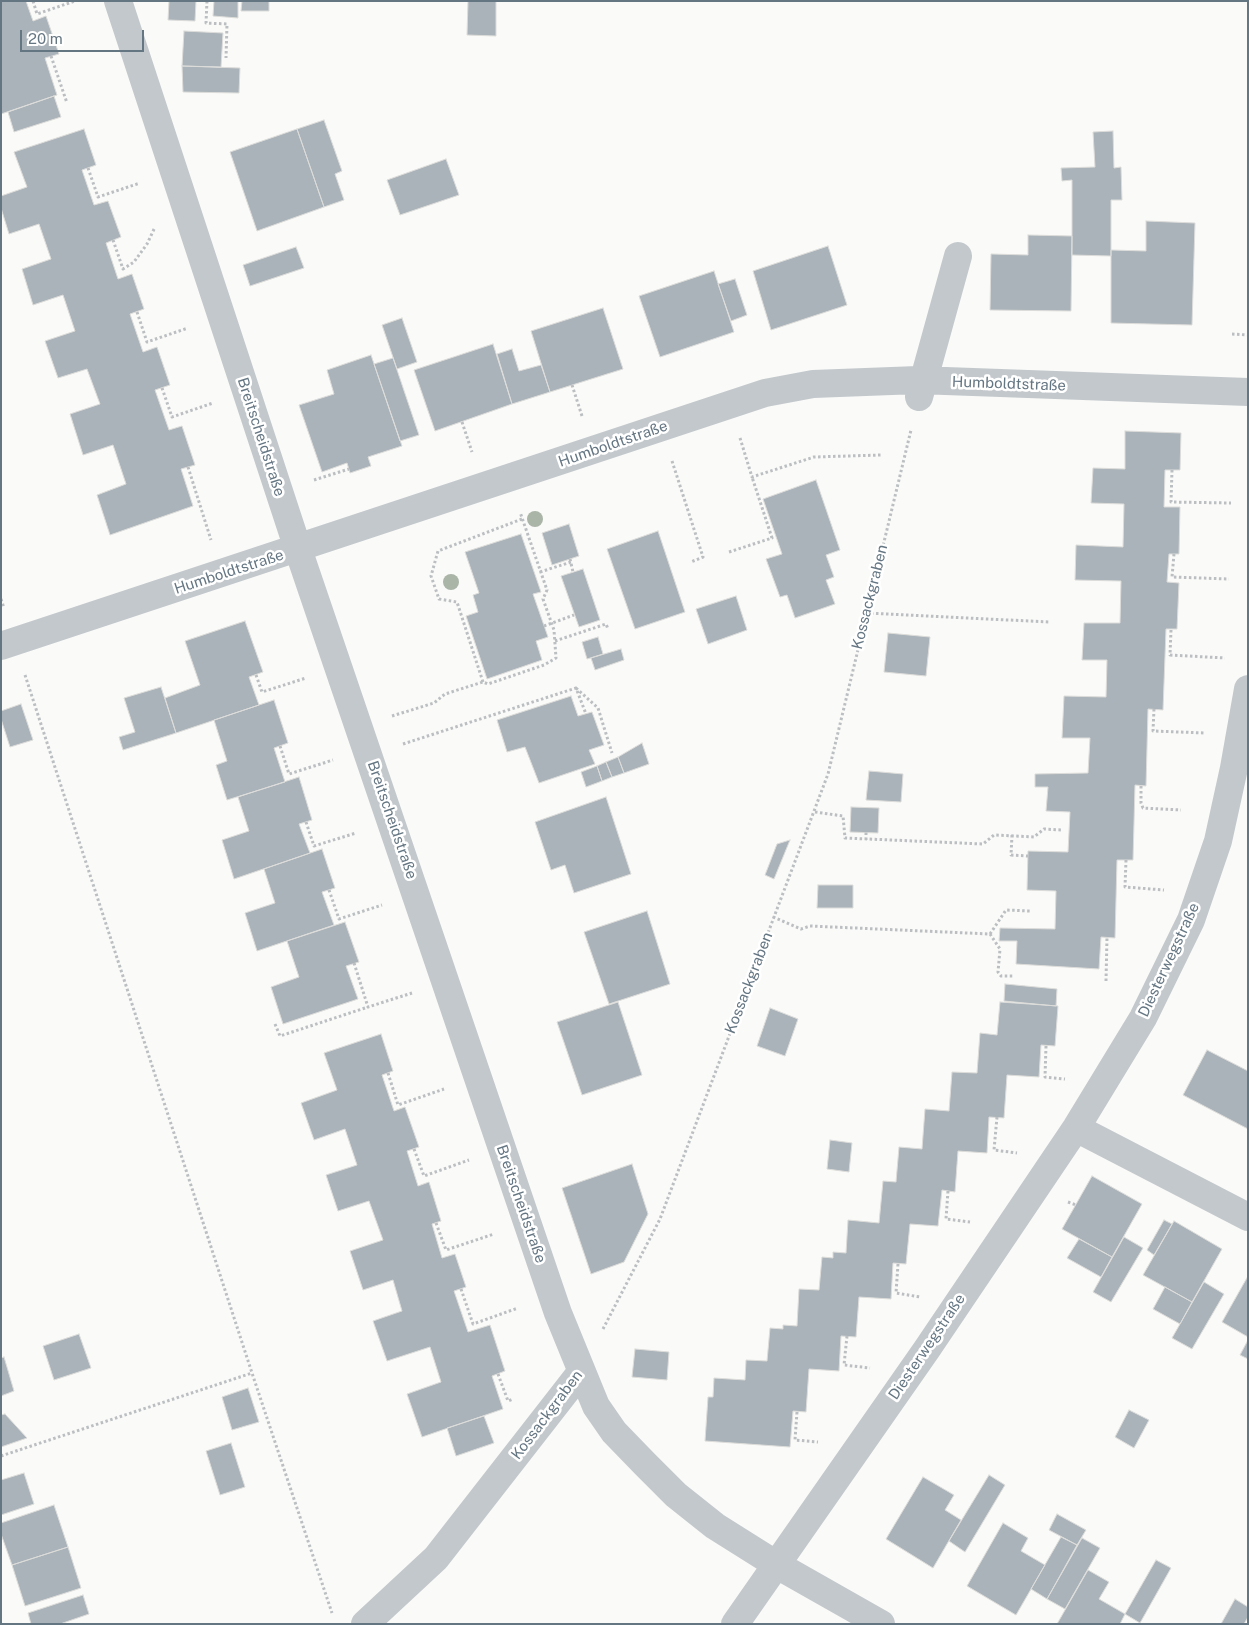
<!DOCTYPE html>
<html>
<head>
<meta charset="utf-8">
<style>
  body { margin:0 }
  #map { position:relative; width:1249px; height:1625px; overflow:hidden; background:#fafaf8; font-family:"Public Sans",sans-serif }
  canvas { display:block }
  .frame { position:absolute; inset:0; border:2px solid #657683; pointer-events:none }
  .scale { position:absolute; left:20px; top:30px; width:124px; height:22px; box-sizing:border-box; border:2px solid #657683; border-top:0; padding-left:6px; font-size:15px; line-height:18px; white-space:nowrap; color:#657683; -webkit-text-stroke:4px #fff; paint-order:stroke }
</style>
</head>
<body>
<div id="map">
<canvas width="1249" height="1625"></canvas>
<div class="frame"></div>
<div class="scale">20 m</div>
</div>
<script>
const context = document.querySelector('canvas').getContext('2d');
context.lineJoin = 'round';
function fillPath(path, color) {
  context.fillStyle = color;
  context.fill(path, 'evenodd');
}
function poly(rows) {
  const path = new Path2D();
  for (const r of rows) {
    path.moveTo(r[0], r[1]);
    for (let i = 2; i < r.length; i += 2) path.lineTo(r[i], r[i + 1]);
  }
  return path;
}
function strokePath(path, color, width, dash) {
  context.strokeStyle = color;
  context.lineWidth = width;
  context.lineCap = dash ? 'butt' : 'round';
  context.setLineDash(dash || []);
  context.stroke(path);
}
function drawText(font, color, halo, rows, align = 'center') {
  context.font = font + ' "Public Sans",sans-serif';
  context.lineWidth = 5;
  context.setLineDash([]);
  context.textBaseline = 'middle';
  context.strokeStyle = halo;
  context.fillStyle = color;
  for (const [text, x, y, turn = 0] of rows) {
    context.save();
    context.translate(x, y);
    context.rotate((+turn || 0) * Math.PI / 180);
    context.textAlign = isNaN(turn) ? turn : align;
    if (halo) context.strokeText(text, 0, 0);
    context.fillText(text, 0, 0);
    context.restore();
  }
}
const building = poly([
  [1,1,26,1,33,21,46,16,59,54,45,58,57,95,1,114,1,1],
  [169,1,196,1,195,21,168,20,169,1],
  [214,1,238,1,238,18,213,16,214,1],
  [242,1,269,1,269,11,241,11,242,1],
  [468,1,496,1,496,36,467,35,468,1],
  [184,31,223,33,221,67,182,66,184,31],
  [182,66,240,68,239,93,183,92,182,66],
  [54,96,61,117,14,132,8,112,54,96],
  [324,120,342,171,335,174,344,200,324,207,297,129,324,120],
  [84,129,96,165,82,170,94,205,108,201,121,237,106,243,118,279,132,274,144,309,130,314,143,352,157,347,170,385,155,390,169,430,182,426,195,465,181,469,193,506,110,535,97,495,126,484,113,445,83,455,70,414,100,404,87,369,58,378,45,341,75,331,63,295,33,305,22,269,51,259,39,224,9,234,1,208,1,196,27,187,14,152,84,129],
  [297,129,324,207,257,231,230,152,297,129],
  [1113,131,1114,168,1121,167,1122,200,1111,200,1111,256,1072,255,1072,180,1062,181,1061,168,1095,167,1093,132,1113,131],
  [446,159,459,195,400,215,387,180,446,159],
  [1146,221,1195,223,1192,325,1111,323,1111,250,1146,251,1146,221],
  [1028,235,1072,236,1071,311,990,310,991,254,1028,255,1028,235],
  [828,246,847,305,771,330,753,271,828,246],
  [296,247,304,268,250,286,243,265,296,247],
  [714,271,734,332,660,357,639,296,714,271],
  [735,279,747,315,731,321,718,284,735,279],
  [603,308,623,369,550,392,531,331,603,308],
  [402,318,417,362,397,369,382,325,402,318],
  [493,344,512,404,435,431,414,370,493,344],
  [512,349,519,371,541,365,550,392,512,404,497,354,512,349],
  [371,355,402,446,368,457,371,466,350,473,347,463,322,472,299,405,334,394,327,370,371,355],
  [393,358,419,435,400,441,374,364,393,358],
  [1125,431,1181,433,1180,470,1165,470,1164,507,1180,507,1179,554,1169,554,1167,582,1179,583,1177,629,1166,629,1163,710,1148,709,1146,786,1135,785,1133,860,1117,860,1115,938,1101,937,1099,969,1016,964,1017,941,999,941,1000,928,1055,929,1056,891,1027,890,1028,851,1068,852,1070,812,1046,811,1048,787,1035,787,1035,774,1088,773,1090,738,1062,738,1064,696,1106,697,1107,660,1082,660,1084,623,1120,623,1121,581,1075,580,1076,545,1123,547,1124,504,1091,503,1093,468,1125,469,1125,431],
  [816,480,840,550,826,555,834,577,826,580,835,604,795,618,787,595,780,597,766,559,782,554,763,499,816,480],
  [569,524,579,556,552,565,542,533,569,524],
  [658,531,685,612,635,629,607,549,658,531],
  [521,534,541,592,533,594,548,637,536,641,542,660,487,679,466,616,478,612,473,595,479,593,465,552,521,534],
  [583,569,600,620,579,627,561,576,583,569],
  [736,596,747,630,708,644,696,609,736,596],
  [245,621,263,672,249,677,259,705,176,733,165,698,200,685,185,641,245,621],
  [888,633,930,637,926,676,884,672,888,633],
  [598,637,603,654,587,659,582,642,598,637],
  [621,649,624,660,595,670,591,658,621,649],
  [161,687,176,733,123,750,119,737,135,732,124,698,161,687],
  [571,696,578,716,592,712,604,745,589,750,595,764,539,783,525,747,507,752,497,720,571,696],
  [274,700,288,743,274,748,285,782,227,800,216,765,227,761,214,720,274,700],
  [21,704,33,740,10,747,1,719,1,711,21,704],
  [642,743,649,764,624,773,618,757,642,743],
  [618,757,624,773,612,777,606,762,618,757],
  [606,762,612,777,602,781,597,766,606,762],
  [597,766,602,781,586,787,581,772,597,766],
  [869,771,903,774,901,802,866,800,869,771],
  [299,777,312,820,299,824,310,853,234,879,222,840,249,831,238,797,299,777],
  [606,797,631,874,574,893,565,865,551,870,535,822,606,797],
  [851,807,879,808,878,833,850,832,851,807],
  [790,840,774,879,765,875,777,844,790,840],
  [322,849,335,888,322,892,334,925,257,951,245,913,275,903,264,869,322,849],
  [818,885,853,885,853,908,817,908,818,885],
  [647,911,670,984,609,1004,584,932,647,911],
  [345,922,359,962,346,966,358,999,283,1024,271,987,299,977,287,941,345,922],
  [1005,984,1057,989,1056,1006,1004,1001,1005,984],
  [618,1002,642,1075,582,1095,557,1022,618,1002],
  [1000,1002,1058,1006,1055,1046,1041,1045,1039,1077,1007,1075,1004,1118,989,1117,987,1153,958,1151,955,1192,942,1190,938,1226,910,1224,906,1264,893,1263,891,1299,859,1297,856,1337,841,1336,839,1371,809,1369,806,1412,793,1411,790,1447,705,1441,708,1397,713,1397,714,1378,745,1380,746,1360,767,1361,770,1328,783,1329,783,1325,797,1326,799,1289,819,1290,822,1257,833,1258,833,1252,846,1253,848,1220,879,1223,883,1181,896,1182,899,1147,922,1149,925,1109,949,1111,952,1072,977,1073,980,1033,997,1035,1000,1002],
  [770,1008,798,1019,785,1056,757,1046,770,1008],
  [381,1034,393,1071,382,1075,394,1111,405,1107,419,1147,407,1151,418,1186,429,1182,441,1221,432,1224,442,1258,455,1254,466,1287,454,1291,468,1332,490,1325,505,1371,492,1376,503,1409,422,1437,407,1394,441,1382,430,1347,387,1361,373,1321,402,1311,393,1280,363,1290,350,1251,383,1240,369,1201,338,1211,326,1175,357,1165,345,1129,314,1140,301,1103,337,1090,324,1053,381,1034],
  [1207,1050,1248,1071,1248,1129,1183,1095,1207,1050],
  [830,1140,852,1143,849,1172,827,1169,830,1140],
  [632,1164,648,1214,624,1262,591,1274,562,1188,632,1164],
  [1092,1176,1142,1204,1112,1257,1062,1229,1092,1176],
  [1164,1220,1172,1224,1154,1255,1147,1250,1164,1220],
  [1174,1221,1222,1249,1192,1302,1143,1275,1174,1221],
  [1124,1237,1143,1248,1111,1302,1093,1292,1124,1237],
  [1079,1239,1112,1257,1101,1277,1067,1258,1079,1239],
  [1248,1276,1248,1337,1222,1322,1248,1276],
  [1204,1282,1224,1294,1192,1349,1172,1338,1204,1282],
  [1165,1287,1192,1302,1180,1324,1153,1309,1165,1287],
  [79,1334,91,1368,54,1380,43,1346,79,1334],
  [1248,1340,1248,1359,1240,1355,1248,1340],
  [635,1349,669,1352,667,1380,632,1377,635,1349],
  [4,1357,14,1391,1,1396,1,1358,4,1357],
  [248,1388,259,1422,232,1430,222,1397,248,1388],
  [1129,1410,1149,1420,1134,1448,1115,1437,1129,1410],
  [5,1414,27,1438,1,1447,1,1415,5,1414],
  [484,1416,494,1443,456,1456,447,1428,484,1416],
  [231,1443,245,1487,220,1495,206,1451,231,1443],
  [24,1473,34,1504,1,1515,1,1480,24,1473],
  [989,1475,1005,1485,965,1552,949,1541,989,1475],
  [923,1477,954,1495,945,1510,961,1520,933,1568,886,1539,923,1477],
  [54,1505,68,1547,12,1565,1,1534,1,1523,54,1505],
  [1057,1514,1086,1530,1077,1545,1049,1530,1057,1514],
  [1003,1523,1028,1538,1021,1551,1045,1565,1016,1615,967,1586,1003,1523],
  [1061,1537,1077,1545,1047,1599,1031,1589,1061,1537],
  [1082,1538,1100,1548,1065,1609,1047,1599,1082,1538],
  [68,1547,81,1588,25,1606,12,1565,68,1547],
  [1156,1560,1171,1568,1140,1623,1125,1614,1156,1560],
  [1088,1570,1109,1582,1099,1599,1125,1614,1120,1624,1057,1624,1088,1570],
  [83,1595,89,1614,60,1624,31,1624,28,1613,83,1595],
  [1235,1599,1248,1607,1248,1617,1244,1624,1221,1624,1235,1599]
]);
fillPath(building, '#aab3b9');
strokePath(building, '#dcdcda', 1);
strokePath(poly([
  [33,1,37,14,75,1],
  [207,1,206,23,227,24,226,58],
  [51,56,67,103],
  [88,168,98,197,140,183],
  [113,240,123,269,134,262,147,244,155,227],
  [137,312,147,342,188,328],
  [1232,334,1248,335],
  [572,385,582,416],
  [162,388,172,417,213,403],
  [462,422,472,452],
  [740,438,752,477,814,457,881,455],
  [672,461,703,557,691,562],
  [188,467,211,540],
  [1172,470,1171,502,1231,503],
  [314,480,349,469],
  [729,552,772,538,752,477],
  [1174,554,1172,577,1229,579],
  [570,559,573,572],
  [540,572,571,562],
  [1,599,4,608],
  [866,613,1049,622],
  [544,626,574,615],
  [1171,630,1170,655,1225,658],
  [555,641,606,624,608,629],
  [25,675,252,1373,332,1613],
  [256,675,262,692,306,678],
  [483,682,457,602,439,599,431,576,438,551,522,519],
  [576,688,598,708,612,753],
  [1154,709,1153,731,1205,733],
  [392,716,434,703,445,694,483,682,488,684,544,665,556,658,554,630,543,599,547,590,520,512],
  [403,744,576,688,586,714],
  [280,746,289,774,333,760],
  [1141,786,1141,803,1143,808,1181,810],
  [815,812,843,816,845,838,983,844,994,835,1034,837,1044,829,1062,830],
  [306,822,314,846,356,833],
  [1012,835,1011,855,1028,856],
  [866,840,866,832],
  [1126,860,1125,887,1164,890],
  [329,890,339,919,382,905],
  [773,917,801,929,810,926,990,934,1000,949,998,972,1001,976,1013,976],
  [990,934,1006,910,1030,911],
  [354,963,368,1007,412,993],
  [1106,981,1107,937],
  [275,1024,280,1036,368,1007],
  [1046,1046,1045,1077,1065,1079],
  [388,1073,398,1105,444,1089],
  [997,1117,994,1150,1017,1153],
  [414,1149,424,1176,469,1160],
  [948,1191,946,1219,970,1222],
  [1068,1202,1076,1205],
  [436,1223,446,1250,494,1234],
  [898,1264,896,1293,920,1297],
  [461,1289,473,1324,518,1308],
  [603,1329,660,1219,828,774,911,430],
  [847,1336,844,1365,870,1368],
  [498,1374,508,1401,513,1399],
  [797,1412,795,1440,818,1442],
  [1,1456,252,1373]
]), '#bbbfc2', 3, [2.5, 2.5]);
strokePath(poly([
  [118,1,298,549,558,1313,596,1406,614,1432,645,1464,676,1495,715,1526,777,1565,881,1624],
  [919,397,958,256],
  [1,646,765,393,813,384,918,380,1248,392],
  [1076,1128,1248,1217],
  [365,1624,436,1558,581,1372],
  [735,1624,927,1349,1076,1128,1143,1018,1191,920,1218,841,1234,768,1248,689]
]), '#c3c8cc', 28);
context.fillStyle = '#aab4a7';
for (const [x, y] of [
  [535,519],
  [451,582]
]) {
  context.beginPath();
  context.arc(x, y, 8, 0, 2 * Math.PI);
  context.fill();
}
drawText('15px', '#657683', '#fff', [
  ["Humboldtstraße",1009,384,2],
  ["Breitscheidstraße",261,437,72],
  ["Humboldtstraße",613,444,-19],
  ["Humboldtstraße",229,572,-18],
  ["Kossackgraben",870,597,-76],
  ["Breitscheidstraße",392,820,71],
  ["Diesterwegstraße",1169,960,-65],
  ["Kossackgraben",749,983,-69],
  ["Breitscheidstraße",521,1204,71],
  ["Diesterwegstraße",927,1347,-56],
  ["Kossackgraben",547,1415,-53]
]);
</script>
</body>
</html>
